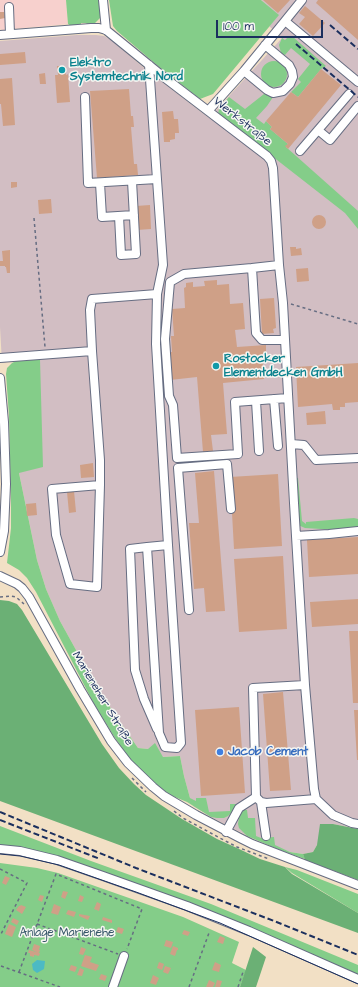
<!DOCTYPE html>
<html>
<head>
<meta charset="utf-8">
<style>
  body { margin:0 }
  #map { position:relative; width:358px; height:987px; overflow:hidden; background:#f2e0c5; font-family:"Architects Daughter",sans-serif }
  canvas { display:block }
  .scale { position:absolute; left:216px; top:20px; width:107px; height:18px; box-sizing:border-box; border:2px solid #1b2f5e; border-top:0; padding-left:5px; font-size:12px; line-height:14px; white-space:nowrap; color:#1b2f5e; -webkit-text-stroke:3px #f6f6f2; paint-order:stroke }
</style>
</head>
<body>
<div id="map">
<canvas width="358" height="987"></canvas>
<div class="scale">100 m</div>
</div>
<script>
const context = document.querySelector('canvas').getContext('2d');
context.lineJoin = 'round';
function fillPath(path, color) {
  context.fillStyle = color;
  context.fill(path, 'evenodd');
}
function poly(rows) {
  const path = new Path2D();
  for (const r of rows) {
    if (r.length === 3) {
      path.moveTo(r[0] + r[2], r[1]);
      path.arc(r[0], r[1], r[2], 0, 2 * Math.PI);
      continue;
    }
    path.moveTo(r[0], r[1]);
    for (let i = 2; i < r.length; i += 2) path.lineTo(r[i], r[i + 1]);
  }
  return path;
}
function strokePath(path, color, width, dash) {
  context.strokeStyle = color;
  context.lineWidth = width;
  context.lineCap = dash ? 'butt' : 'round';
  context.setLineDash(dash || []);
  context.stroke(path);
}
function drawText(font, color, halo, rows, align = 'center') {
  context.font = font + ' "Architects Daughter",sans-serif';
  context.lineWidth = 3;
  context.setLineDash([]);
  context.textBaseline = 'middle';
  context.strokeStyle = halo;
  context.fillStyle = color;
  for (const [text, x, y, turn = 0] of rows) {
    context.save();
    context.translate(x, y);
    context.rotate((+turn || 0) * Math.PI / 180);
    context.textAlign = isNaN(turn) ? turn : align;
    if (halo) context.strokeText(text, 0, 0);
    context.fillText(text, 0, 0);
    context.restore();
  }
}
fillPath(poly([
  [0,0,66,0,68,24,1,30,0,28]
]), '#f7d0cd');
fillPath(poly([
  [261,0,358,0,358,829,333,824,317,845,313,852,303,854,290,852,244,834,213,818,193,806,190,798,184,776,180,756,163,757,148,749,138,748,113,712,86,668,60,621,46,589,37,560,19,473,18,360,2,363,0,327,0,41,77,35,96,35,104,36,111,40,144,68,209,118,282,38,269,26,278,15]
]), '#d2bec3');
fillPath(poly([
  [66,0,100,0,101,9,100,18,95,23,90,25,87,24,86,23,81,23,81,25,71,26,68,24],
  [109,0,261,0,279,15,213,94,200,99,158,66,117,31,113,26],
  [288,37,293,37,326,66,321,69,298,97,291,92,301,82,298,79,310,64,291,48,285,55,281,53,279,45,282,38,285,40],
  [274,74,13],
  [264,94,273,97,267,106,256,118,264,124,266,121,272,127,270,129,288,144,286,147,358,211,358,229,345,213,218,114,219,109,229,97,245,109],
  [40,359,43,467,19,473,37,560,46,589,60,621,86,668,113,712,138,748,148,749,155,743,163,757,180,756,184,776,190,798,196,801,196,798,206,798,209,812,230,811,230,804,236,804,233,811,228,816,224,818,217,818,211,817,187,802,170,795,155,783,130,759,115,738,93,702,36,592,27,578,19,570,7,563,11,528,11,502,9,416,6,374,7,368,12,363,18,360],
  [295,478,298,478,302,521,306,524,306,522,354,518,358,519,358,528,337,530,305,528,298,525],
  [242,810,247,810,248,818,255,818,256,836,261,838,274,837,275,845,290,852,303,854,305,859,280,850,247,836,239,828,238,824,239,817],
  [0,826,91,861,211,904,358,965,358,977,92,869,0,846],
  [0,863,37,868,58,873,183,917,239,942,232,963,246,970,240,987,0,987],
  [285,867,297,870,358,894,358,913,292,873]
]), '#84cd89');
fillPath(poly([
  [0,600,9,601,17,604,22,610,102,744,119,768,134,784,146,795,182,819,217,839,237,848,260,859,285,867,292,874,358,913,358,933,0,801],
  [320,824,333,824,358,829,358,880,305,860,303,854,313,852,317,845],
  [253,947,266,957,256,987,240,987]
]), '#6bb075');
fillPath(poly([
  [37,960,45,961,44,969,37,973,33,970,32,964]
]), '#4cbac4');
fillPath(poly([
  [263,0,290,0,278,13],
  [318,0,358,0,358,40,316,3],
  [305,6,325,23,313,36,299,24,305,17,299,13],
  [0,12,4,12,5,18,0,19],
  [25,52,26,63,0,65,0,54],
  [57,66,65,66,66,75,68,74,70,102,57,103,55,75,58,75],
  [321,69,341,85,288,149,285,146,288,144,270,129,272,127,266,121,291,92,298,97],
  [45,73,46,84,40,84,39,74],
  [12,78,15,125,3,126,1,104,0,104,0,79],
  [129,89,131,116,133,116,134,127,131,127,134,164,137,164,138,175,97,178,90,91],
  [173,111,174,119,178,119,179,133,175,133,175,139,170,140,170,142,164,142,162,112],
  [11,182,17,182,17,187,11,188],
  [51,199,52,213,39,214,38,200],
  [150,205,151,229,137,230,136,206],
  [319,222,7],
  [290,247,296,247,296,249,301,248,302,255,291,256],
  [10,250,10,273,7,273,6,267,5,267,5,266,0,266,0,261,3,261,2,251],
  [308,268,309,281,297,282,296,269],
  [217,280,217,285,229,284,230,304,243,303,245,329,235,330,237,347,266,345,266,353,262,354,264,379,223,383,227,434,211,435,213,451,203,452,197,377,170,380,168,352,172,352,171,336,174,336,172,309,185,308,184,288,186,287,186,283,193,282,193,287,205,286,204,281],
  [274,298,276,328,273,329,274,333,262,334,260,299],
  [358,363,358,402,345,403,345,407,340,407,340,410,333,410,332,404,298,407,296,367],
  [325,411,326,424,307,425,306,413],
  [93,463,94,477,81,478,80,465],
  [214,471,225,611,206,612,204,588,194,589,189,523,199,523,195,473],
  [278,474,282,546,234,549,230,477],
  [74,491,76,512,69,513,67,492],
  [36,503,37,515,27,516,26,504],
  [358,537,358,574,309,577,307,540],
  [283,556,287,629,239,632,234,559],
  [358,599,358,624,312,627,310,602],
  [349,631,358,631,358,703,353,703],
  [283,692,291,790,270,791,263,694],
  [239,707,245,793,201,796,195,710],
  [354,710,358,710,358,760,357,760],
  [5,876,10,878,6,885,2,883],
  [63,891,68,892,65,899,61,897],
  [40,895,44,896,42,902,38,900],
  [80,895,84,897,82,902,78,901],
  [97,902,101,904,99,911,94,909],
  [54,904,61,907,58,915,51,913],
  [21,905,26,907,22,914,16,910,19,906,20,906],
  [68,910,76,912,74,917,66,914],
  [79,914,90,916,88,920,79,916],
  [103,917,112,920,112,923,102,920],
  [13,918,19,921,17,925,11,922],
  [9,924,16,927,12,937,5,934],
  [118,927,124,929,122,934,116,932],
  [184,930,190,932,188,936,182,934],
  [220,936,225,938,223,944,217,942],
  [166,940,173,942,171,948,164,946],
  [34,944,40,946,39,950,40,950,39,953,32,950],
  [173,946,178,948,178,950,177,950,175,956,170,954],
  [81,947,86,949,83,955,79,954],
  [29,950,40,953,39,956,34,955,34,957,30,956,30,953,28,953],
  [85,955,92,957,90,962,99,965,96,971,81,966],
  [159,962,164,964,162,970,157,968],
  [215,962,221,965,219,972,212,970],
  [71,965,77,967,75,972,69,970],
  [165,966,171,968,168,974,163,972],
  [80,968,84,970,82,976,77,975],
  [101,974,107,976,105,981,99,979],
  [153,975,159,978,156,985,150,983],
  [209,980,215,983,213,987,206,987],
  [217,980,222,981,220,987,215,987]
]), '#cfa087');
const minor = poly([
  [103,0,106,30],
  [9,7,10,34],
  [285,21,302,0],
  [0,35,91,28,99,28,106,30,165,78,267,156,271,161,273,168,279,265,283,303,294,503,305,685,314,789,316,799,333,815,352,823,358,824],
  [149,65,163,265,157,294,156,344,168,545,181,743,177,748,165,747,159,733,147,547,168,545],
  [244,71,267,90,273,93,283,91,290,84,293,77,292,71,289,65,265,45],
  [85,97,88,183,157,179],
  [208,111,244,71,285,21,358,82],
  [318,130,330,140,358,106],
  [300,151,349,94],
  [100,183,102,217,134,215],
  [119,216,121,255,136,254,132,181],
  [279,265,252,268,256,333,262,340,284,340],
  [252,268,184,274,170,282,165,339,169,396,173,405,177,458,238,454,235,402,288,398],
  [92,351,100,460,100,485,97,587,70,584,56,535,52,489,100,485],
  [0,358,92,351,90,310,92,299,157,294],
  [0,378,4,422,6,484,4,531,0,552],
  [274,399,278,446],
  [256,401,259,451],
  [291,444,304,445,316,460,358,458],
  [296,536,329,534,358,531],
  [147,547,130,549,135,670,144,699,157,729],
  [0,576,17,584,22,588,29,597,80,689,111,741,128,763,153,787,164,796,196,815,240,838,252,844,358,885],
  [189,610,178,468,227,464,231,509],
  [305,685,253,688,256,797,261,802,266,803,316,799],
  [261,802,266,836],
  [226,832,239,808,256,797],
  [0,849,20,851,57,860,103,876,187,906,249,931,358,979],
  [113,987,124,956]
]);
strokePath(minor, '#666d82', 10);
strokePath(poly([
  [34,218,45,347],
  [291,304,358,324],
  [0,597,11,596,16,597,24,604],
  [132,778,146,792],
  [174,811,183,818,218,837,237,847,269,859],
  [0,869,27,883,0,936],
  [37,924,118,954],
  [1,966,60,987],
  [19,972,56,874,142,909,127,949],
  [189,987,209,933],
  [238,987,243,972]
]), '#666d82', 1.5, [3, 3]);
strokePath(minor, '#fff', 8);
strokePath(poly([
  [0,854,20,856,59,865,136,892,220,923,358,984]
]), '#1b2f5e', 1);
strokePath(poly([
  [330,25,358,49],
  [296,44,358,97],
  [0,812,136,868,274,921,358,955],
  [0,820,100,859]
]), '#1b2f5e', 2, [6, 3]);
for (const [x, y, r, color] of [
  [62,70,4,"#0f9aa8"],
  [216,366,4,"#0f9aa8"],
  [220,752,4,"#3f7fe0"]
]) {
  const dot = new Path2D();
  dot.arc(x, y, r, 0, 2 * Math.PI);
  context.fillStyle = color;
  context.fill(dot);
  strokePath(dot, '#f6f6f2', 1.5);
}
drawText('bold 12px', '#0d838f', '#f6f6f2', [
  ["Elektro",70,63],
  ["Systemtechnik Nord",70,77],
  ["Rostocker",224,359],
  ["Elementdecken GmbH",224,373]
], 'left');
drawText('12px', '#1b2f5e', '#f6f6f2', [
  ["Werkstraße",242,122,38],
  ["Marieneher Straße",102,699,59]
]);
drawText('bold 12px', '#366cbe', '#f6f6f2', [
  ["Jacob Cement",228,752]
], 'left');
drawText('12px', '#355669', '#f6f6f2', [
  ["Anlage Marienehe",67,933]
]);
</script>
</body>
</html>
